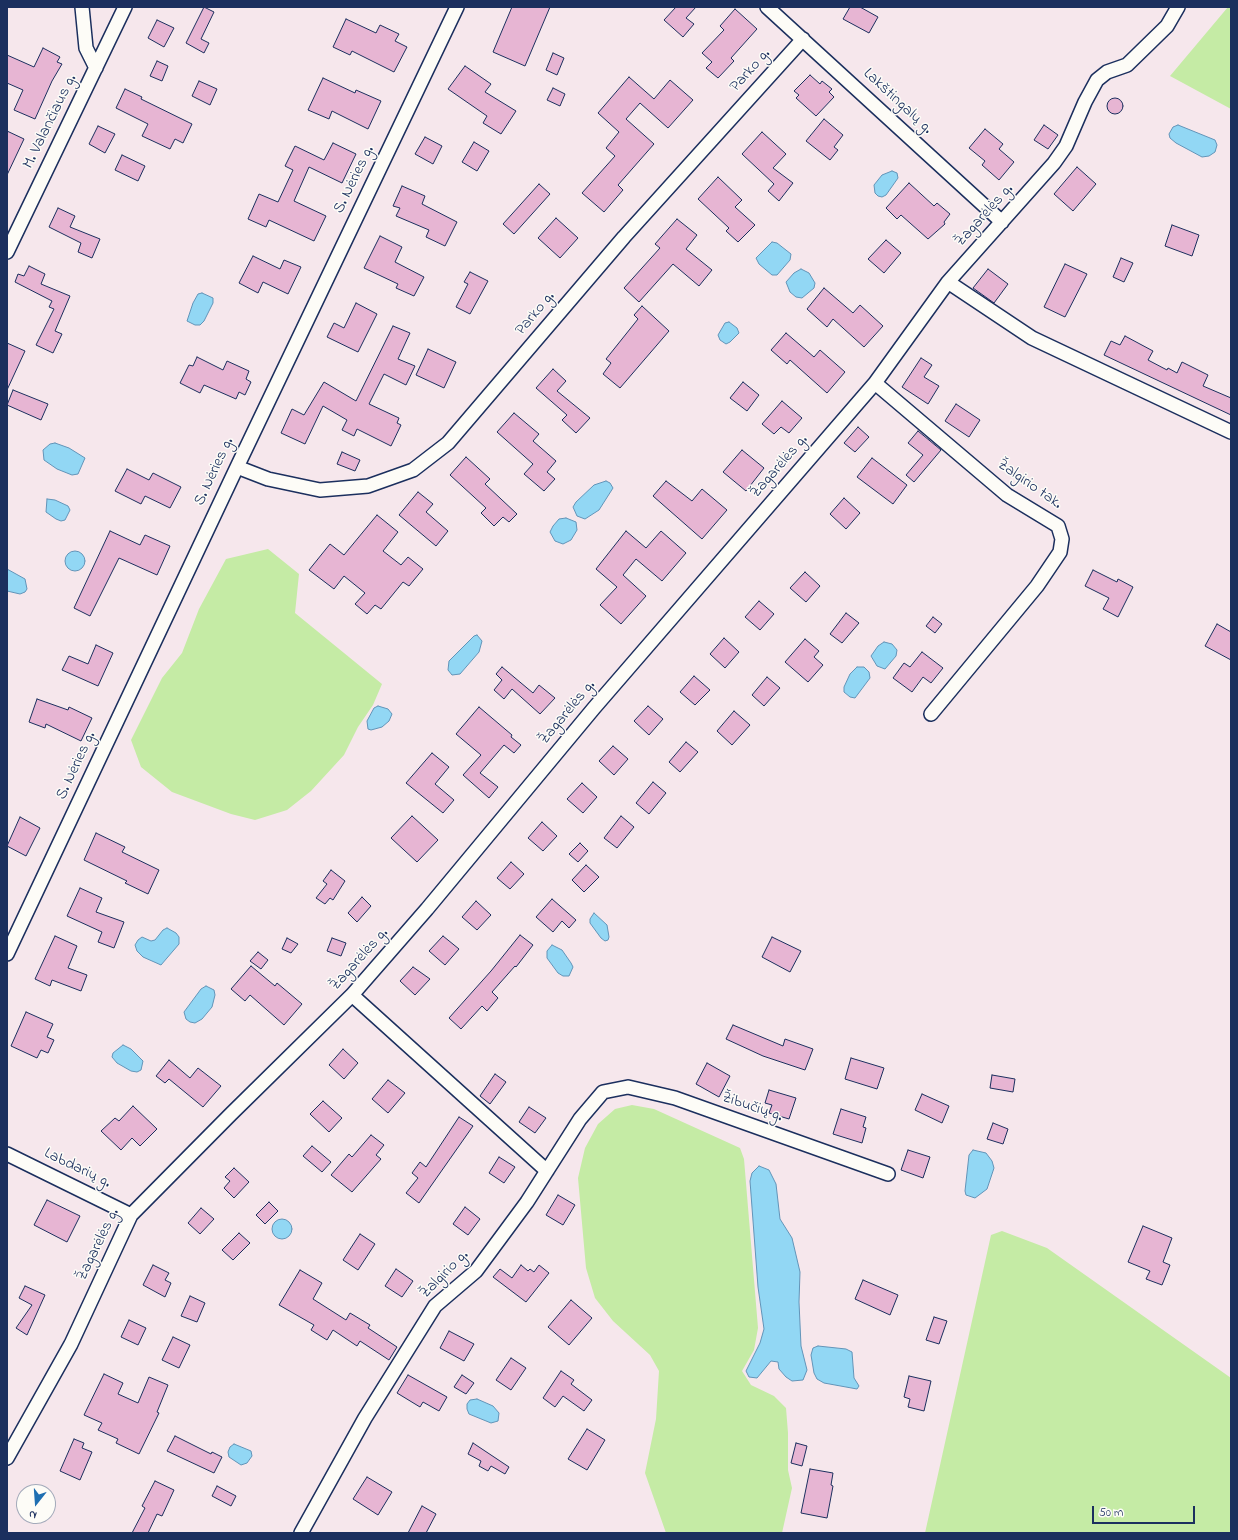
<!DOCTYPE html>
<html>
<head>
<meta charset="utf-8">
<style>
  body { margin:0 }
  #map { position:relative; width:1238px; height:1540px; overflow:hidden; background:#f6e7ec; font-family:"Indie Flower",sans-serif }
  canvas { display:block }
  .frame { position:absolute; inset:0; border:8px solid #1b2f5e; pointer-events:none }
  .north { position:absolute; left:16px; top:1484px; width:40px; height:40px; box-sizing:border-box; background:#fdfcf7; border:1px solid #a3aaba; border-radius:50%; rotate:197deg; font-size:11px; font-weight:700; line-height:16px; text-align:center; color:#1b2f5e }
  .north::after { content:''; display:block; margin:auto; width:14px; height:18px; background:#1f6fb2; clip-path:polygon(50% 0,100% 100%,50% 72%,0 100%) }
  .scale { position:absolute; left:1092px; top:1506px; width:103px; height:18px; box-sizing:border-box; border:2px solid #1b2f5e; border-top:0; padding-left:5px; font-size:12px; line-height:14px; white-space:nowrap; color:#1b2f5e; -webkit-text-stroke:3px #fdfcf7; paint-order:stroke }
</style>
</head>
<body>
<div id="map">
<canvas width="1238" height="1540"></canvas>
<div class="frame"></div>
<div class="north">N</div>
<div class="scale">50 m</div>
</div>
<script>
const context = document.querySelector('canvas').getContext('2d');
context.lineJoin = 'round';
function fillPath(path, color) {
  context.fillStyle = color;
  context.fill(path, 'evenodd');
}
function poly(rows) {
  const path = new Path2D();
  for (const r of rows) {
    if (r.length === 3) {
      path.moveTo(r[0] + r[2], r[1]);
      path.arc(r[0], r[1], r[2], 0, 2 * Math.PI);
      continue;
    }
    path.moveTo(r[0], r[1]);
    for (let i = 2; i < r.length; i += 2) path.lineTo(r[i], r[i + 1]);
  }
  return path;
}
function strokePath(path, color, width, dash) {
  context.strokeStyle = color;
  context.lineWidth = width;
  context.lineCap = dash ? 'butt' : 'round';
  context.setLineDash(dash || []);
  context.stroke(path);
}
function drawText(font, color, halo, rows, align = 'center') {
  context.font = font + ' "Indie Flower",sans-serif';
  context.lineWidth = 3;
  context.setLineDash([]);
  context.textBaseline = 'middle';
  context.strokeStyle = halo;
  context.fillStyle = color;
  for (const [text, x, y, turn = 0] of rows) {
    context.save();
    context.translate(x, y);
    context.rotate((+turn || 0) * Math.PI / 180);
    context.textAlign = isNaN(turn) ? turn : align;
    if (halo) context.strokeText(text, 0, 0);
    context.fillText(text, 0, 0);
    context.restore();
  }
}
fillPath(poly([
  [1228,7,1231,7,1231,109,1170,76],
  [268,549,299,574,295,613,382,684,373,705,358,727,344,755,311,791,287,810,255,820,231,814,172,792,141,767,131,740,162,678,182,653,199,609,226,559],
  [632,1105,654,1109,740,1148,744,1159,758,1328,754,1350,742,1371,751,1385,774,1396,786,1408,788,1433,788,1470,792,1488,782,1533,666,1533,645,1473,656,1419,659,1371,650,1355,613,1321,595,1298,586,1268,578,1178,585,1148,598,1124,615,1109],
  [1002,1231,1047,1248,1231,1378,1231,1533,925,1533,991,1235]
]), '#c5eba5');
const water = poly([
  [1178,125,1215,140,1217,145,1215,152,1209,156,1202,157,1176,143,1170,138,1169,134,1173,127,1178,125],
  [892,171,897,173,898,178,886,195,882,197,878,196,875,193,874,185,882,175,892,171],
  [772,242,777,243,791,254,790,260,777,275,772,275,759,264,756,258,772,242],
  [801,269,809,273,815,283,814,288,802,298,796,297,790,292,786,282,794,273,801,269],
  [202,293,213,298,213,303,204,321,200,325,195,325,187,321,193,303,198,294,202,293],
  [729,322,737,328,739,333,730,342,726,344,720,340,718,335,725,323,729,322],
  [55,443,69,448,85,458,78,474,72,475,57,469,44,460,43,450,50,444,55,443],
  [606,481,610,483,613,488,599,510,585,519,577,516,573,507,576,502,594,485,606,481],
  [47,499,55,500,68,506,70,510,65,520,61,521,56,519,46,512,47,499],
  [566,518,576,522,577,530,571,540,563,544,555,541,550,532,553,526,559,519,566,518],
  [75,561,10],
  [7,569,25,579,27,589,25,592,20,594,7,591,7,569],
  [477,635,482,641,479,652,460,674,452,675,448,670,449,661,474,636,477,635],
  [884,642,892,644,897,650,896,656,885,669,877,666,871,656,878,646,884,642],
  [857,667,864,667,869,672,870,678,855,698,850,697,844,692,844,687,850,674,857,667],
  [378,706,388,709,392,714,389,721,382,727,371,730,368,729,367,721,374,708,378,706],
  [594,913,607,925,609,937,608,940,605,941,601,938,590,923,590,919,594,913],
  [167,928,176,933,179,937,179,944,161,965,143,957,137,951,135,945,138,940,142,937,151,941,155,940,163,930,167,928],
  [552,945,562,950,571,963,573,967,569,976,563,976,558,973,547,958,547,951,552,945],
  [206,986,214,990,215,995,212,1007,202,1019,195,1023,190,1022,186,1019,184,1012,201,989,206,986],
  [123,1045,131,1049,143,1061,141,1070,137,1072,131,1071,117,1063,112,1057,113,1053,123,1045],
  [973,1150,986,1153,992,1161,994,1168,987,1189,975,1198,966,1195,965,1191,969,1155,973,1150],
  [759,1166,769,1170,776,1184,780,1219,792,1238,800,1272,799,1302,801,1346,807,1370,803,1380,792,1381,786,1377,779,1369,778,1362,771,1361,757,1378,749,1377,746,1371,760,1343,764,1329,758,1287,750,1181,752,1173,759,1166],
  [282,1229,10],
  [818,1346,846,1349,852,1352,854,1378,859,1386,857,1389,824,1383,817,1379,814,1373,811,1355,813,1348,818,1346],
  [477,1399,493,1406,499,1413,498,1421,491,1423,469,1414,467,1409,467,1404,470,1400,477,1399],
  [234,1444,251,1451,252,1456,247,1463,241,1465,229,1457,228,1452,230,1447,234,1444]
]);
fillPath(water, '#92d7f4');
strokePath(water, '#6294b8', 1);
const building = poly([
  [204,7,214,12,201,39,209,43,204,53,186,43,204,7],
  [512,7,550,7,525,66,493,52,512,7],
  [676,7,696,7,686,18,694,24,683,37,664,20,676,7],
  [850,7,860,7,878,17,869,33,843,19,850,7],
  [735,9,757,29,731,58,734,61,718,78,706,68,712,62,702,53,724,30,720,26,735,9],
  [346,19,376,33,380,25,399,34,395,41,407,47,394,72,352,51,350,55,333,47,346,19],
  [157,20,174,28,164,47,148,38,157,20],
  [43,48,60,57,57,62,62,64,52,81,35,119,14,110,23,90,7,83,7,55,34,67,43,48],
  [553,53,564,58,557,75,546,70,553,53],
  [157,61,168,66,162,81,150,76,157,61],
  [465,66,491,84,485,92,516,111,501,134,483,123,487,116,448,89,465,66],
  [810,75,820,84,822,81,832,89,829,92,834,97,816,116,796,98,799,95,794,91,810,75],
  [629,77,654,99,670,80,693,100,668,128,640,103,626,119,654,144,618,185,623,190,604,212,582,193,615,156,606,148,619,132,598,113,629,77],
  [323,78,355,93,356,90,381,101,368,129,332,111,329,119,308,110,323,78],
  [199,81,217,89,210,105,192,96,199,81],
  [553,88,565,94,560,106,547,100,553,88],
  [125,89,142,97,141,99,192,124,183,143,175,139,170,149,142,136,148,124,116,108,125,89],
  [1115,106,8],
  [824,119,843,135,834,147,838,150,830,160,806,141,824,119],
  [1044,125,1058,135,1048,149,1034,140,1044,125],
  [98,126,115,134,105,153,89,144,98,126],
  [985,129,1003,144,999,149,1014,162,999,180,982,165,985,161,969,148,985,129],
  [7,131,24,139,7,175,7,131],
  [762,132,786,154,773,168,793,183,779,201,768,191,774,184,742,154,762,132],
  [425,137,442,146,433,164,415,154,425,137],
  [474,142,489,151,477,171,462,162,474,142],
  [333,143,356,154,342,183,309,167,294,201,326,216,314,241,269,220,266,227,248,219,259,194,278,202,293,170,285,166,295,146,324,160,333,143],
  [122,155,145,166,138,181,115,170,122,155],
  [1077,167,1096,184,1073,211,1054,194,1077,167],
  [718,177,742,200,735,207,755,225,738,242,726,231,729,228,698,199,718,177],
  [909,183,934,206,937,203,950,214,944,222,945,224,928,239,901,215,897,219,886,208,909,183],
  [539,184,550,194,514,234,503,224,539,184],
  [402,186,425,196,422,204,457,222,445,246,426,237,429,230,396,216,400,208,393,206,402,186],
  [58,208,75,216,70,227,100,239,92,258,78,252,81,243,49,227,58,208],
  [556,218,578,238,560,258,538,238,556,218],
  [677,219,697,235,686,249,712,270,699,286,673,264,639,302,624,288,660,248,655,244,677,219],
  [1172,225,1199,235,1192,256,1165,246,1172,225],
  [380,236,402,247,395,262,424,277,414,296,396,288,398,284,364,268,380,236],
  [886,240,901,253,884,273,868,259,886,240],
  [253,256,280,269,284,260,301,267,288,294,263,282,258,293,239,283,253,256],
  [1121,258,1133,263,1124,282,1113,277,1121,258],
  [1065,264,1087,274,1065,317,1044,307,1065,264],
  [29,266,45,274,41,284,70,296,55,331,62,334,53,353,36,345,54,309,49,307,52,301,15,282,18,274,24,276,29,266],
  [988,269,1008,284,994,303,973,288,988,269],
  [470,272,488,281,470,314,456,307,468,284,464,282,470,272],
  [824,288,853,313,860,305,883,326,864,347,833,319,827,327,807,309,824,288],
  [356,303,377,314,358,352,327,337,334,323,344,328,356,303],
  [642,306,669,331,620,388,603,374,611,363,606,359,638,319,634,315,642,306],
  [393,326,410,333,398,359,415,366,406,385,384,374,369,404,399,418,397,423,401,425,391,446,357,429,354,436,342,430,347,420,323,406,305,444,281,433,292,409,304,415,324,382,356,401,393,326],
  [786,333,814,357,820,350,845,372,827,393,790,360,787,364,771,350,786,333],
  [1125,336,1153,351,1148,360,1167,370,1168,368,1177,373,1182,362,1208,375,1203,386,1231,398,1231,415,1104,355,1111,341,1120,345,1125,336],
  [7,343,25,351,7,390,7,343],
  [428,349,456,362,444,388,416,375,428,349],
  [197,357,223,370,227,361,249,371,246,379,251,382,245,395,239,392,236,399,204,385,200,393,180,383,189,365,193,366,197,357],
  [921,358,932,365,924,377,939,386,928,404,902,387,921,358],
  [553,369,566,381,557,391,590,418,576,433,562,420,567,415,536,388,553,369],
  [743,382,759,395,747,411,730,398,743,382],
  [13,390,48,404,41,420,7,405,13,390],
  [782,401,802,418,789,433,781,427,774,434,762,424,782,401],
  [956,404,980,420,969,437,945,421,956,404],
  [514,413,539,434,533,441,556,461,547,472,555,479,544,491,524,474,533,464,497,432,514,413],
  [858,427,869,437,855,452,844,443,858,427],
  [918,431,941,450,914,482,906,475,923,455,908,443,918,431],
  [742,450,764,468,746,491,723,472,742,450],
  [342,452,360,460,355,471,337,464,342,452],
  [466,457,490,479,485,484,517,514,509,522,503,517,494,526,481,513,486,508,450,475,466,457],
  [872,458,907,485,893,504,857,477,872,458],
  [127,469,149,480,153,473,181,487,170,508,145,496,141,504,115,491,127,469],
  [666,481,692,501,702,489,727,510,702,539,653,496,666,481],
  [418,492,433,504,426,512,448,531,436,546,399,515,418,492],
  [844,498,860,513,846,529,830,514,844,498],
  [377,515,398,532,383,551,401,565,408,557,423,569,409,586,403,582,381,609,375,605,367,614,355,604,365,593,344,576,334,589,309,570,330,544,344,555,377,515],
  [110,531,140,545,145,535,170,546,157,575,119,558,90,616,74,608,110,531],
  [626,531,646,548,661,531,686,553,662,581,636,559,623,575,646,596,621,624,600,605,617,587,596,569,626,531],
  [1093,570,1117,582,1118,579,1133,587,1118,617,1103,609,1109,598,1085,586,1093,570],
  [805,572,820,586,806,602,790,588,805,572],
  [759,601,774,614,760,630,745,617,759,601],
  [846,613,859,623,842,643,830,634,846,613],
  [933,617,942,624,935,633,926,626,933,617],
  [1217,624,1231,632,1231,660,1205,646,1217,624],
  [724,638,739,652,725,668,710,654,724,638],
  [805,639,819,651,814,657,823,665,808,682,785,662,805,639],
  [96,645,113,653,98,686,62,670,69,656,88,664,96,645],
  [922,652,943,668,931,683,923,677,912,692,893,678,904,663,910,667,922,652],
  [502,667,533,693,539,685,555,698,540,714,512,689,504,699,494,690,502,680,496,674,502,667],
  [694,676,710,690,695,705,680,692,694,676],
  [767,677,780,688,764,706,752,695,767,677],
  [37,699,68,710,69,707,92,718,81,741,46,724,45,728,29,722,37,699],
  [648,706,663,719,649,735,634,721,648,706],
  [479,707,512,735,511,737,521,745,514,753,504,745,480,773,498,787,489,798,463,775,481,755,456,734,479,707],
  [734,711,750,725,732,745,717,731,734,711],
  [686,742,698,752,680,772,669,762,686,742],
  [613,746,628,759,614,775,599,761,613,746],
  [432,753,449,767,435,784,454,800,443,813,406,783,432,753],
  [653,782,666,793,649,814,636,803,653,782],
  [582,783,597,797,583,813,567,799,582,783],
  [412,816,438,840,417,862,391,838,412,816],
  [621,816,634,827,617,848,604,838,621,816],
  [20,817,40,828,26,856,7,846,20,817],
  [542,822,557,836,543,851,528,838,542,822],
  [96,833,125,847,122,852,159,870,148,894,125,883,127,881,84,860,96,833],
  [580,843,588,851,578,862,569,854,580,843],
  [511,862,524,874,510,889,497,878,511,862],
  [586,865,599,877,584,892,572,880,586,865],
  [331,870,345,881,333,900,330,898,325,904,316,898,327,884,323,881,331,870],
  [80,888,102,898,96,912,124,922,114,948,98,942,102,932,67,916,80,888],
  [362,897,371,906,357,922,348,913,362,897],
  [552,899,576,920,569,928,562,921,553,932,536,917,552,899],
  [476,901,491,915,477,930,462,917,476,901],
  [520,935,533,945,516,967,515,966,492,992,498,998,487,1011,482,1006,461,1029,449,1018,491,971,520,935],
  [55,936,77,946,68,968,87,975,81,991,52,980,50,986,35,979,55,936],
  [443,936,459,949,445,965,429,951,443,936],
  [772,937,801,951,790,972,762,957,772,937],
  [287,938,298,944,291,953,282,949,287,938],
  [332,938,346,943,341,956,327,951,332,938],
  [258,952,268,960,261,969,250,961,258,952],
  [251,966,275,986,277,983,302,1004,284,1025,250,995,245,1001,231,989,251,966],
  [413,967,430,979,415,995,400,981,413,967],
  [26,1012,53,1024,47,1037,54,1040,48,1053,41,1050,37,1058,11,1046,26,1012],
  [733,1025,783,1046,785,1039,813,1049,805,1070,763,1056,726,1039,733,1025],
  [343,1049,358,1063,344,1079,329,1065,343,1049],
  [851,1058,884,1068,877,1089,845,1079,851,1058],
  [169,1060,190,1078,198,1068,221,1086,203,1107,169,1079,165,1083,156,1076,169,1060],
  [707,1063,730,1076,719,1097,696,1084,707,1063],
  [495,1074,506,1082,490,1104,480,1096,495,1074],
  [992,1075,1015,1079,1013,1092,990,1088,992,1075],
  [388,1080,405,1093,388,1113,372,1099,388,1080],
  [769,1090,796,1098,789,1119,769,1113,772,1105,765,1103,769,1090],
  [922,1094,949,1106,942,1123,915,1110,922,1094],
  [323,1101,342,1118,329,1132,310,1114,323,1101],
  [133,1106,157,1129,140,1146,132,1138,121,1150,101,1131,115,1118,119,1121,133,1106],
  [529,1107,546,1118,535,1133,519,1122,529,1107],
  [841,1109,866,1117,863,1127,866,1128,862,1143,833,1134,841,1109],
  [459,1117,473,1126,419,1203,406,1193,418,1178,412,1173,420,1162,426,1167,459,1117],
  [993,1123,1008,1129,1003,1144,987,1139,993,1123],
  [371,1135,384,1145,376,1155,381,1159,352,1192,331,1175,349,1154,352,1157,371,1135],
  [312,1146,331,1162,322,1172,303,1156,312,1146],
  [908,1150,930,1157,923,1178,901,1170,908,1150],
  [499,1157,515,1167,504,1183,489,1173,499,1157],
  [234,1168,249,1182,234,1198,224,1188,230,1181,225,1177,234,1168],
  [558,1195,575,1205,563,1225,546,1215,558,1195],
  [47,1200,80,1216,67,1242,34,1225,47,1200],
  [269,1202,278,1211,265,1224,256,1215,269,1202],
  [465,1207,480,1219,468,1235,453,1224,465,1207],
  [201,1208,214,1219,200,1234,188,1223,201,1208],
  [1143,1226,1172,1238,1163,1262,1170,1265,1162,1285,1146,1279,1150,1271,1128,1262,1143,1226],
  [239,1233,250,1243,233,1260,222,1250,239,1233],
  [360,1234,375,1244,358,1270,343,1260,360,1234],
  [153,1265,169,1273,165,1280,171,1283,165,1297,143,1285,153,1265],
  [521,1265,528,1271,530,1269,534,1272,539,1265,549,1273,526,1302,493,1277,500,1269,512,1278,521,1265],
  [396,1269,413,1281,402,1297,385,1286,396,1269],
  [300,1270,322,1283,313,1299,346,1320,350,1313,370,1325,368,1328,397,1347,389,1360,360,1341,357,1346,333,1330,327,1340,311,1330,314,1325,279,1305,300,1270],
  [863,1280,898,1295,890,1315,855,1299,863,1280],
  [25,1286,45,1295,27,1335,16,1328,32,1305,19,1298,25,1286],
  [190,1296,205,1303,197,1322,181,1316,190,1296],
  [571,1300,592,1318,569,1345,548,1327,571,1300],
  [934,1317,947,1321,939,1344,926,1340,934,1317],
  [129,1320,146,1328,138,1345,121,1337,129,1320],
  [449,1331,474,1344,464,1361,440,1348,449,1331],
  [173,1337,190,1345,179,1368,162,1360,173,1337],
  [511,1358,526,1368,511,1390,496,1380,511,1358],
  [561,1371,574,1380,571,1384,592,1400,584,1411,563,1396,555,1407,543,1398,561,1371],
  [104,1374,123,1383,118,1394,138,1403,149,1377,168,1385,157,1412,159,1413,139,1454,116,1443,118,1439,98,1430,102,1423,84,1415,104,1374],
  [408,1375,447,1397,439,1411,423,1402,420,1407,397,1393,408,1375],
  [462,1375,474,1383,466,1394,454,1387,462,1375],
  [909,1376,931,1381,924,1411,908,1407,910,1399,904,1397,909,1376],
  [587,1429,605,1440,587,1470,568,1459,587,1429],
  [175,1436,211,1454,212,1452,222,1457,214,1473,167,1451,175,1436],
  [74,1439,84,1443,82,1448,92,1452,80,1480,60,1471,74,1439],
  [473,1443,509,1467,505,1474,491,1466,488,1471,479,1466,481,1461,468,1454,473,1443],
  [796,1443,807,1446,802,1466,791,1463,796,1443],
  [810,1469,833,1473,831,1485,833,1486,827,1518,801,1513,810,1469],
  [367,1477,392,1492,378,1515,353,1499,367,1477],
  [155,1481,174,1490,162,1516,157,1514,148,1533,132,1533,145,1508,142,1506,155,1481],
  [217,1486,236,1496,231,1506,212,1496,217,1486],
  [422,1506,436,1514,426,1533,408,1533,422,1506]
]);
fillPath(building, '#e7b5d3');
strokePath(building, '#1b2f5e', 1);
const minor = poly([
  [82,7,86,48,96,68],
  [767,7,1002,222],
  [7,252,125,7],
  [948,282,1032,338,1231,432],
  [875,383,1007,495,1058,526,1062,539,1060,552,1037,586,931,714],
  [237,467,268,479,320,490,368,486,413,470,448,443,624,237,803,39],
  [7,954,237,467,457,7],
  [352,995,547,1171],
  [7,1154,131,1215],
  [7,1458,71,1344,131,1215,231,1114,352,995,427,909,594,708,875,383,948,282,1054,163,1066,146,1085,102,1097,80,1107,72,1127,65,1167,26,1178,7],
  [301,1533,365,1418,435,1306,476,1271,527,1202,580,1119,603,1092,628,1087,675,1098,888,1174]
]);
strokePath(minor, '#1b2f5e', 16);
strokePath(minor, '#fdfcf7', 13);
drawText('16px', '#1b2f5e', '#fdfcf7', [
  ["Parko g.",751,71,-48],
  ["Lakštingalų g.",897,102,43],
  ["M. Valančiaus g.",51,122,-64],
  ["S. Nėries g.",355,180,-64],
  ["Žagarėlės g.",985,216,-48],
  ["Parko g.",536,314,-50],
  ["Žagarėlės g.",780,467,-49],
  ["S. Nėries g.",215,472,-65],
  ["Žalgirio tak.",1029,485,35],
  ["Žagarėlės g.",568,713,-50],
  ["S. Nėries g.",77,766,-65],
  ["Žagarėlės g.",360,960,-48],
  ["Žibučių g.",752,1108,19],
  ["Labdarių g.",77,1169,26],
  ["Žagarėlės g.",99,1245,-64],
  ["Žalgirio g.",445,1275,-45]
]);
</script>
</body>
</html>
